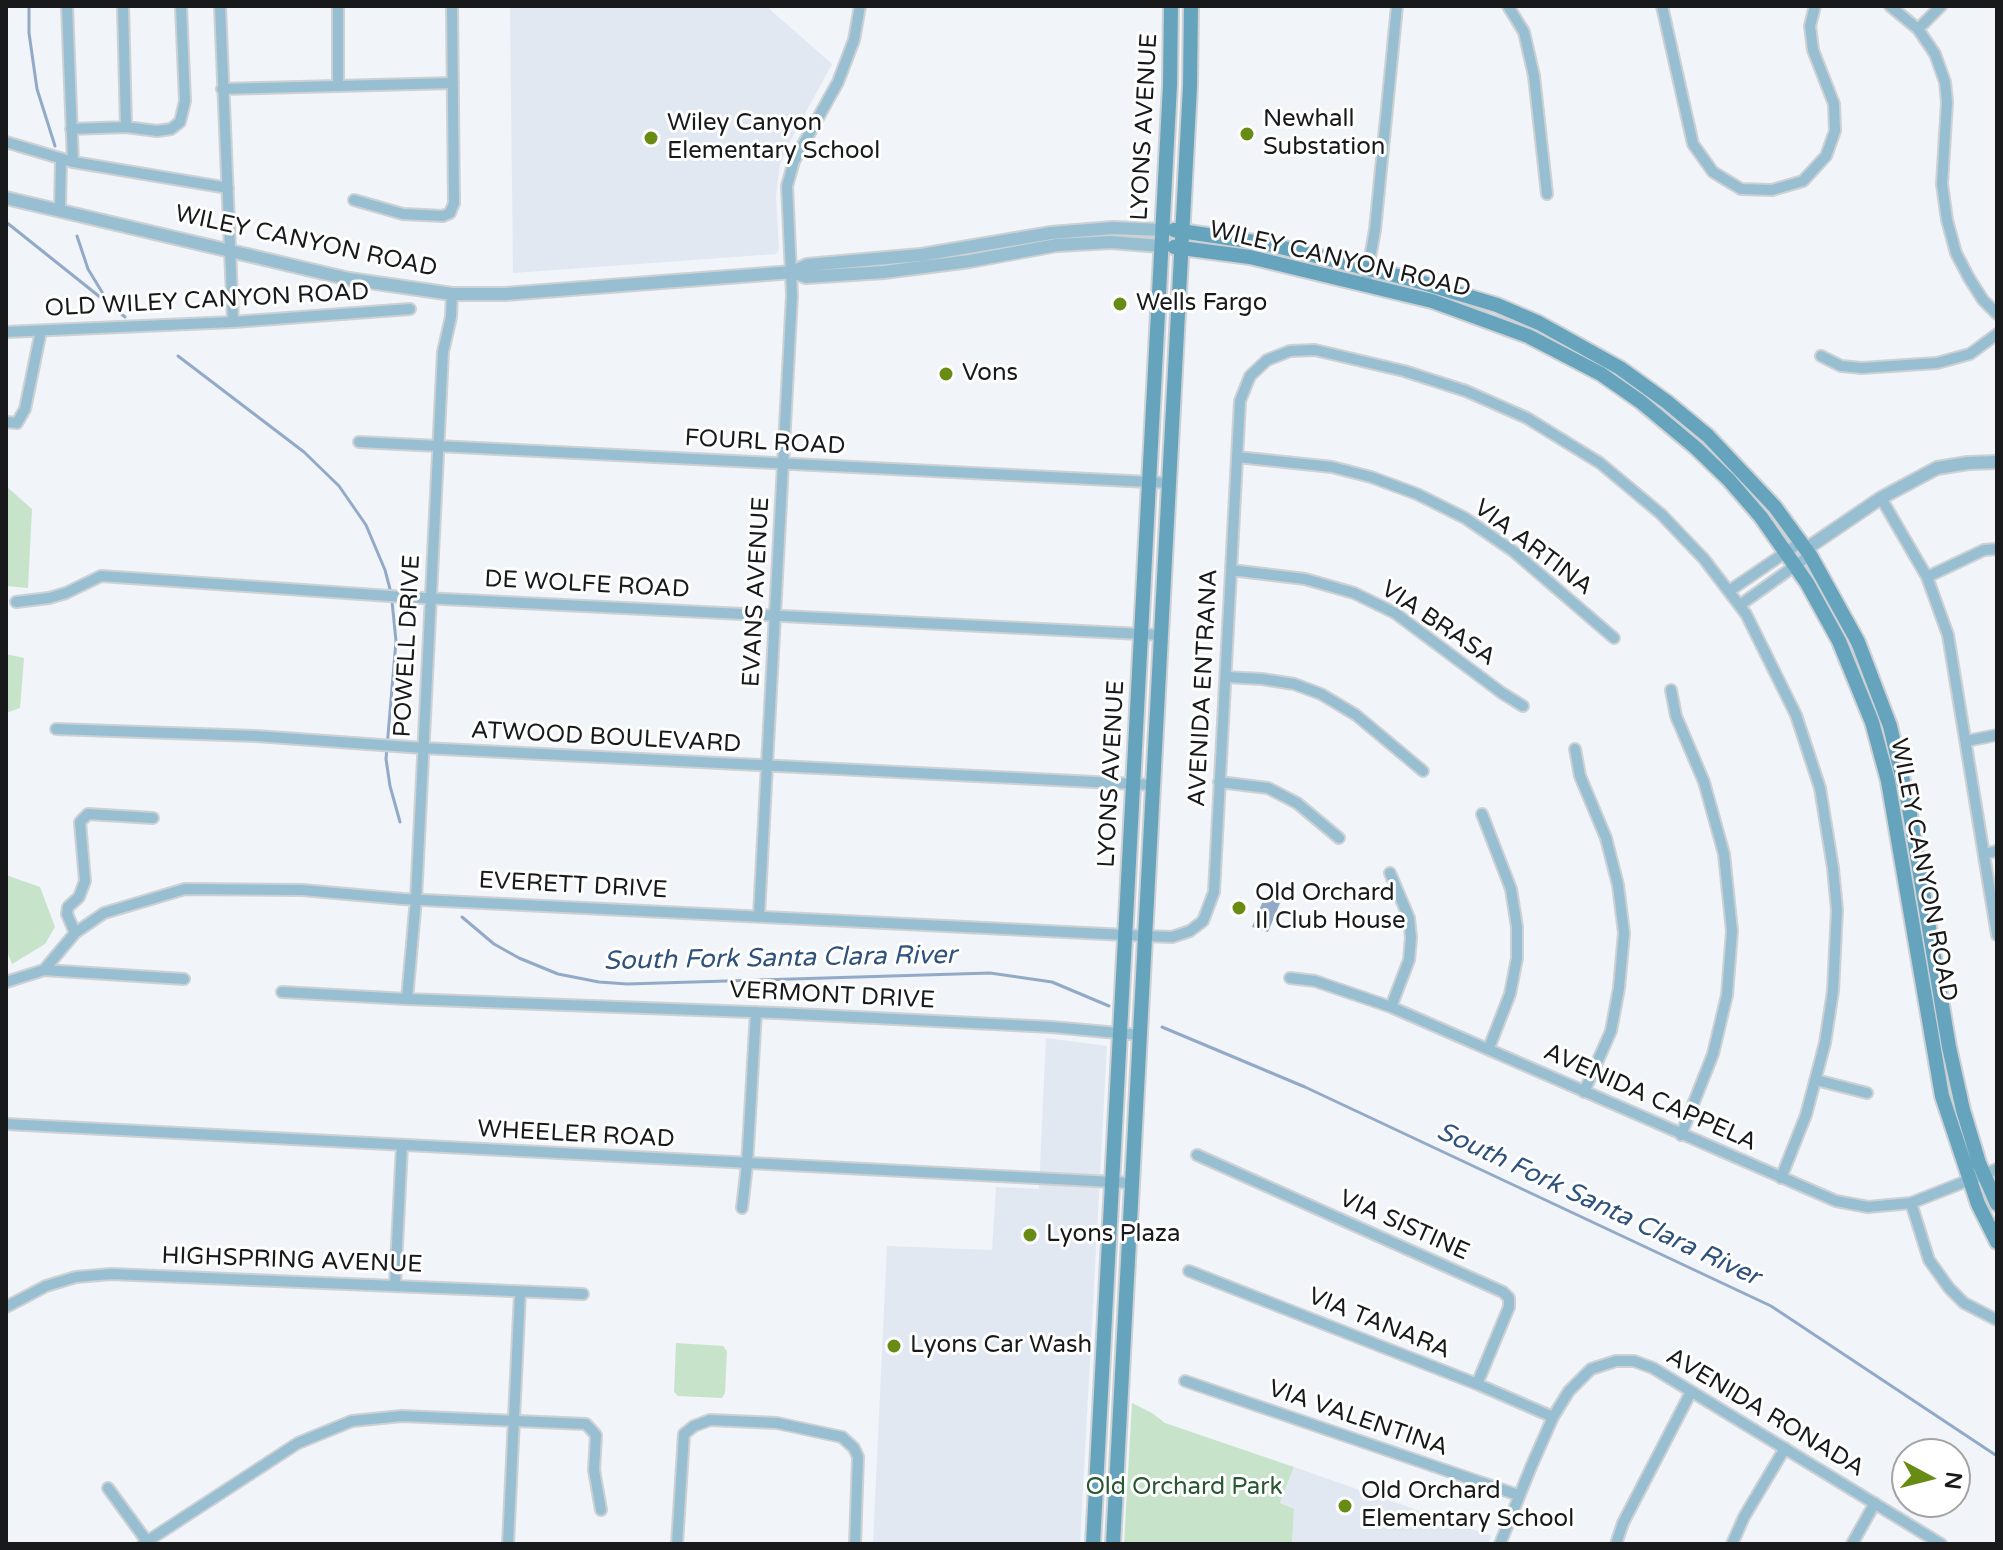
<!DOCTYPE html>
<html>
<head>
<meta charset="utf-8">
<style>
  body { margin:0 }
  #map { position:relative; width:2003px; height:1550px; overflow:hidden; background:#f1f4f8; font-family:"Varela Round",sans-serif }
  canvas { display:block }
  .frame { position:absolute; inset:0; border:8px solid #18191a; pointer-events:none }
  .north { position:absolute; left:1891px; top:1438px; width:80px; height:80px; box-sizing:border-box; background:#fff; border:2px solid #a3a3a3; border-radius:50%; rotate:97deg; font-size:22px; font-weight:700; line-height:32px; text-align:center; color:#18191a }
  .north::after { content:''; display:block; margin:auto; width:28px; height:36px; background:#678b13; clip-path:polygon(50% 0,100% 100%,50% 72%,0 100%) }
</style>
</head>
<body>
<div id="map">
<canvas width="2003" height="1550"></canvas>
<div class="frame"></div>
<div class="north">N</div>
</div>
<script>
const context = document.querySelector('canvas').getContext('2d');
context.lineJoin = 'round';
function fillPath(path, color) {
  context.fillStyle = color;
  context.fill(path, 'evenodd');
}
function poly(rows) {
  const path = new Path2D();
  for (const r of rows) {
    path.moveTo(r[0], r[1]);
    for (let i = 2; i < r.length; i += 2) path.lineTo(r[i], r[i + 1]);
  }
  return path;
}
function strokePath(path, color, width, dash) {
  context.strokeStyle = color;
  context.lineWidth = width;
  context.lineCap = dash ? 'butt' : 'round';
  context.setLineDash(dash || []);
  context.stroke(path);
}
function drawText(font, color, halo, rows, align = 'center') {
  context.font = font + ' "Varela Round",sans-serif';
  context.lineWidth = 6;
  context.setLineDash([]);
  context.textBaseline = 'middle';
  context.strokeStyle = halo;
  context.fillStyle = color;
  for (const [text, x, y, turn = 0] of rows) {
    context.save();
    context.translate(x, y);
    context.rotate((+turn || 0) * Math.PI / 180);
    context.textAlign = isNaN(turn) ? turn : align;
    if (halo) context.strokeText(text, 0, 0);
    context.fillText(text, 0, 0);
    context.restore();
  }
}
fillPath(poly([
  [510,6,766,6,832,64,787,147,780,164,776,196,779,248,776,254,513,273],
  [1046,1038,1107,1046,1080,1544,873,1544,887,1246,992,1250,996,1187,1039,1189],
  [1294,1467,1491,1536,1488,1544,1292,1544,1294,1509,1280,1503]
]), '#e1e8f2');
fillPath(poly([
  [6,486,32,509,28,588,6,586],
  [6,654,24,658,20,708,6,713],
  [6,875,40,887,55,927,45,944,12,964,6,949],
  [676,1343,723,1346,727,1351,725,1393,722,1398,678,1396,674,1392],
  [1132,1403,1152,1413,1165,1423,1294,1467,1280,1503,1294,1509,1292,1544,1124,1544]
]), '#c7e4cb');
fillPath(poly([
  [1265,896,1280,903,1268,932,1252,927]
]), '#92aac7');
strokePath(poly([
  [29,6,29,33,37,89,55,146],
  [6,222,125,317],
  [77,236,88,269,105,297],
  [178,356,304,452,339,486,366,525,385,570,391,593],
  [392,601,396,641,386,759,390,786,400,822],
  [462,917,494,944,519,958,558,974,599,982,627,984,990,973,1052,982,1109,1006],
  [1162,1027,1305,1087,1771,1306,1997,1456]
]), '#92aac7', 3);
const minor = poly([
  [67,6,73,162],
  [123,6,126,127],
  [220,6,233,322],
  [338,6,338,85],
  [1508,6,1524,32,1534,76,1547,194],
  [1662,6,1693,144,1713,172,1741,189,1772,190,1803,181,1826,156,1835,131,1834,104,1813,50,1810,26,1815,6],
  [1890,6,1918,29,1935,54,1945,82,1947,102,1942,184,1947,220,1956,253,1969,278,1983,300,1997,314],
  [1918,29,1941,6],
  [222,89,453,83],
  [71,129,126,127,157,131,171,129,180,122,185,101,181,6],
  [6,142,73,162,228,188],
  [354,200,403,214,443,216,450,213,454,203,452,6],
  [60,209,61,159],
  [1365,285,1375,230,1397,6],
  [6,332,233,322,410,309],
  [1821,356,1841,366,1862,368,1937,363,1970,354,1997,334],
  [6,422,17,423,25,409,41,331],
  [359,442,1169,483],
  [1237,457,1332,467,1371,477,1417,494,1465,518,1513,551,1614,638],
  [1881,498,1927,577,1948,635,1997,935],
  [1231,570,1305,579,1354,593,1395,613,1502,693,1523,706],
  [1927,577,1984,550,1997,549],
  [1729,591,1801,542],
  [16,602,49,598,66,593,101,576,404,597,1161,635],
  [1740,605,1810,555],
  [1226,677,1262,679,1294,684,1321,694,1356,715,1423,771],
  [1671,690,1676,716,1704,782,1724,854,1732,931,1727,995,1713,1054,1681,1135],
  [56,729,256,736,423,748,1154,785],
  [1966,741,1997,735],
  [1575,749,1580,776,1606,838,1618,885,1624,933,1619,988,1611,1031,1584,1092],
  [1219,782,1268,788,1297,803,1339,838],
  [1482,814,1511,889,1517,927,1517,958,1510,994,1489,1048],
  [1984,854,1997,851],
  [1390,873,1409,918,1411,938,1409,960,1391,1007],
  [759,915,792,295,787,186,794,161,838,82,854,40,860,6],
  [75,933,67,914,68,907,79,897,85,881,80,822,88,814,153,818],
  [44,970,75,933,104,913,185,889,302,890,403,899,1146,936,1172,937,1190,931,1203,921,1214,892,1240,401,1250,376,1267,360,1290,351,1315,350,1404,371,1466,391,1527,418,1600,463,1661,514,1704,559,1746,614,1796,715,1820,788,1833,868,1837,910,1833,991,1825,1043,1806,1115,1781,1178],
  [1290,978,1315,981,1391,1007,1836,1201,1868,1207,1911,1203,1997,1169],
  [6,982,44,970,184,979],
  [282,992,407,999,777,1013,1052,1027,1140,1035],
  [407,999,416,899,443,352,451,317,452,294],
  [1816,1080,1867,1093],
  [6,1124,1132,1183],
  [1197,1155,1503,1292,1509,1298,1509,1307,1477,1384],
  [1911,1203,1929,1260,1949,1288,1964,1303,1997,1320],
  [742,1208,747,1165,756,1012],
  [1189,1271,1477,1384,1553,1417],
  [395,1285,402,1145],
  [6,1307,46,1286,76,1277,111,1274,583,1294],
  [1185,1381,1518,1495],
  [108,1488,146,1540],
  [143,1544,298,1443,352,1421,402,1416,586,1424,596,1435,594,1470,601,1510],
  [508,1544,520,1293],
  [677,1544,684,1434,694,1426,710,1420,777,1423,842,1437,854,1448,858,1457,855,1544],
  [1500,1544,1531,1467,1553,1417,1569,1391,1591,1369,1616,1361,1634,1361,1653,1368,1941,1544],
  [1616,1544,1623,1523,1691,1392],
  [1732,1544,1744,1517,1785,1448],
  [1852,1544,1875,1503]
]);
const tertiary = poly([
  [6,198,349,279,452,294,505,294,793,272,807,265,921,255,1051,233,1113,228,1162,230],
  [793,272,806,277,884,272,970,261,1057,245,1111,242,1161,246],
  [1806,549,1881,498,1937,468,1968,463,1997,462]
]);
const secondary = poly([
  [1174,230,1268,244,1410,279,1497,305,1539,323,1620,368,1667,402,1708,436,1775,507,1810,555,1858,642,1890,726,1908,802,1949,1047,1963,1110,1979,1163,1997,1204],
  [1174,247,1250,257,1432,301,1528,336,1601,374,1641,402,1696,448,1729,480,1761,517,1807,583,1839,641,1872,722,1888,781,1942,1096,1978,1204,1997,1242],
  [1093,1544,1170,85,1171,6],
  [1113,1544,1190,86,1191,6]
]);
strokePath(minor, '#ced1d4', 14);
strokePath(tertiary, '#ced1d4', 16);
strokePath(secondary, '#ced1d4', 18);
strokePath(minor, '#97bfd1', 10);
strokePath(tertiary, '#97bfd1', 12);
strokePath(secondary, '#66a4be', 14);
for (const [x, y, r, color] of [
  [1247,134,8,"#678b13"],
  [651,138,8,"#678b13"],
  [1120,304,8,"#678b13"],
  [946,374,8,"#678b13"],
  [1239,908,8,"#678b13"],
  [1030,1235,8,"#678b13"],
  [894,1346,8,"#678b13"],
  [1345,1506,8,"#678b13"]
]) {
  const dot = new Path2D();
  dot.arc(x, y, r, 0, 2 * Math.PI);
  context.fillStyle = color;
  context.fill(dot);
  strokePath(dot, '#fff', 3);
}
drawText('24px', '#18191a', '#fff', [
  ["Newhall",1263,120],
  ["Substation",1263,148],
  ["Wiley Canyon",667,124],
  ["Elementary School",667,152],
  ["Wells Fargo",1136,304],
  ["Vons",962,374],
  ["Old Orchard",1255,894],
  ["II Club House",1255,922],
  ["Lyons Plaza",1046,1235],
  ["Lyons Car Wash",910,1346],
  ["Old Orchard",1361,1492],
  ["Elementary School",1361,1520]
], 'left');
drawText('24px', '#18191a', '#fff', [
  ["LYONS AVENUE",1145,127,-87],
  ["WILEY CANYON ROAD",306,242,12],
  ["WILEY CANYON ROAD",1340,260,13],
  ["OLD WILEY CANYON ROAD",207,301,-3],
  ["FOURL ROAD",765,443,3],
  ["VIA ARTINA",1533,548,37],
  ["DE WOLFE ROAD",587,585,3],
  ["EVANS AVENUE",757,592,-87],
  ["VIA BRASA",1438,624,34],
  ["POWELL DRIVE",408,646,-87],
  ["AVENIDA ENTRANA",1204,688,-87],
  ["ATWOOD BOULEVARD",606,738,3],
  ["LYONS AVENUE",1112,774,-87],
  ["WILEY CANYON ROAD",1923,870,79],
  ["EVERETT DRIVE",573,886,3],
  ["VERMONT DRIVE",832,996,3],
  ["AVENIDA CAPPELA",1650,1098,24],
  ["WHEELER ROAD",576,1135,3],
  ["VIA SISTINE",1404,1226,24],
  ["HIGHSPRING AVENUE",292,1261,2],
  ["VIA TANARA",1379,1324,22],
  ["AVENIDA RONADA",1765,1413,31],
  ["VIA VALENTINA",1358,1419,19]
]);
drawText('24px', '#285732', '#fff', [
  ["Old Orchard Park",1184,1488]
]);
drawText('italic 26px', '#2e527b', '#fff', [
  ["South Fork Santa Clara River",780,959,-1],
  ["South Fork Santa Clara River",1598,1205,25]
]);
</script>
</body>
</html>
